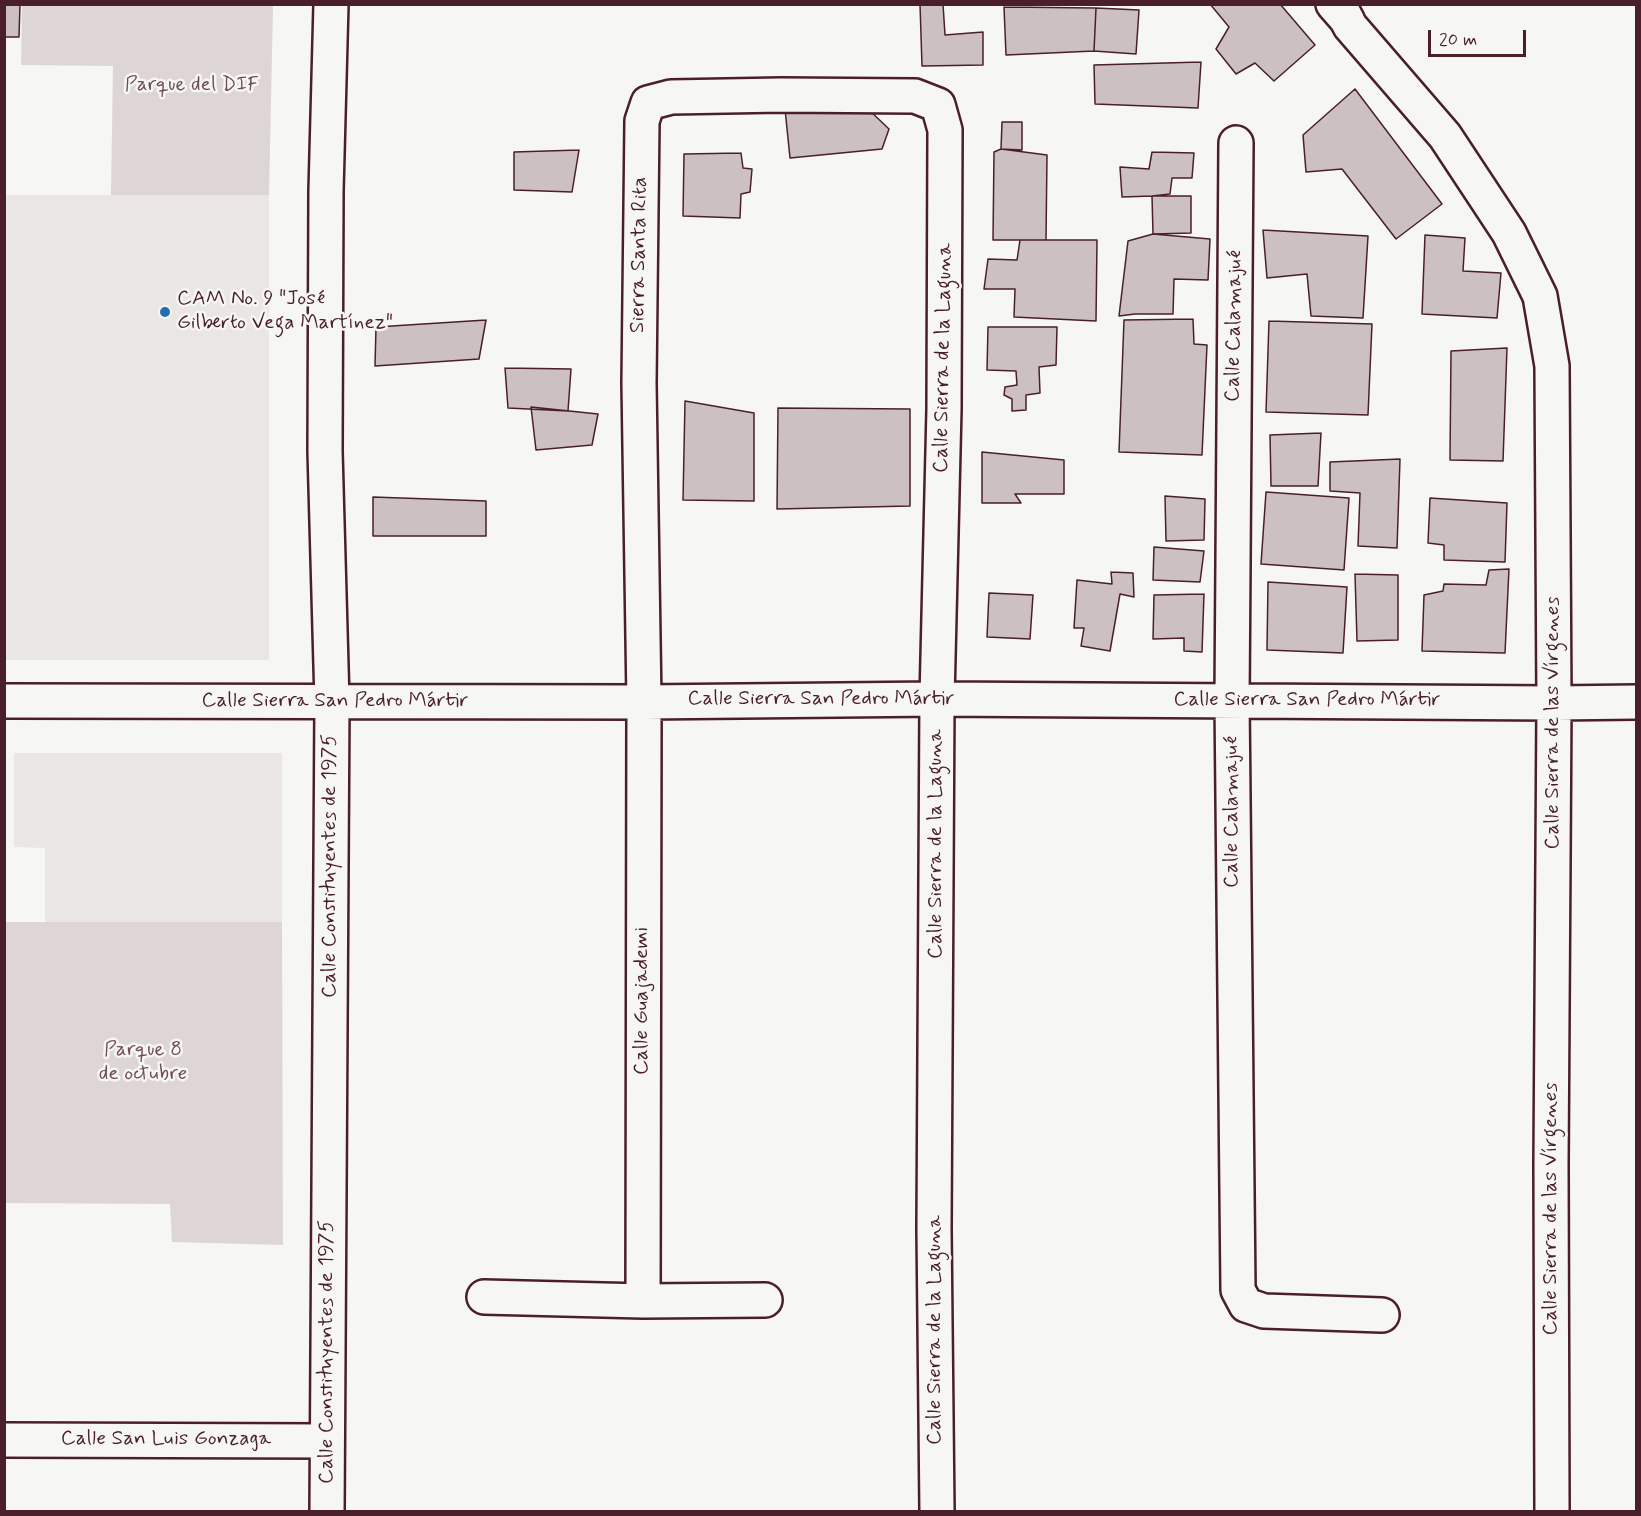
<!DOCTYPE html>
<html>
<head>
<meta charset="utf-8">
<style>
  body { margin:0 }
  #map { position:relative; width:1641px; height:1516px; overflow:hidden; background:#f6f6f2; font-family:Mynerve,sans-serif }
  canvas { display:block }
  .frame { position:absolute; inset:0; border:6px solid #4a1f2b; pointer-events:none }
  .scale { position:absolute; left:1428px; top:30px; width:98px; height:27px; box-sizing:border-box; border:3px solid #4a1f2b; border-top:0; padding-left:8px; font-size:18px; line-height:21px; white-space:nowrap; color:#4a1f2b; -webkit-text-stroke:4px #f6f6f2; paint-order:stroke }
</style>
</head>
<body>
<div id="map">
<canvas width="1641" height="1516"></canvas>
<div class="frame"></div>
<div class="scale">20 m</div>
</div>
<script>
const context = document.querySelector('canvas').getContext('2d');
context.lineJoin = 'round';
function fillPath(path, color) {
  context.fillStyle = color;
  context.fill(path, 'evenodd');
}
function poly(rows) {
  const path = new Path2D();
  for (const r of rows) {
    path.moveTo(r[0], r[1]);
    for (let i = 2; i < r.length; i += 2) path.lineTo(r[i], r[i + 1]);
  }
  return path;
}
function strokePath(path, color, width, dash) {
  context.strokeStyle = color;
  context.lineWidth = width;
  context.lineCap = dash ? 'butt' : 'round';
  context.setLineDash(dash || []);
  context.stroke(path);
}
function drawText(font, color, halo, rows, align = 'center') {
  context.font = font + ' Mynerve,sans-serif';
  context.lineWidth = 5;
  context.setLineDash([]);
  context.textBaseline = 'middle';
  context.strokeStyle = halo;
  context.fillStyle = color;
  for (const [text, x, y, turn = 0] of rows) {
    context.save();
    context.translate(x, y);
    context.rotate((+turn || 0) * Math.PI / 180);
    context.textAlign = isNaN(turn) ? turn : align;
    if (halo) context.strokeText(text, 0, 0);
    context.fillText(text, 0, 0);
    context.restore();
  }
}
fillPath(poly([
  [5,195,269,195,269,660,5,660],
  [14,753,282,753,282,922,45,922,45,848,14,847]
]), '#e9e6e3');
fillPath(poly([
  [22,5,273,5,269,195,111,195,113,66,21,65],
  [5,922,282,922,283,1245,172,1242,170,1204,5,1203]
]), '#ddd6d5');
const building = poly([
  [4,4,20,4,19,37,4,37,4,4],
  [920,4,943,4,945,35,983,32,983,65,922,66,920,4],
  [1210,4,1280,4,1315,45,1274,81,1255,63,1236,74,1216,49,1229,27,1210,4],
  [1004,7,1096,8,1094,51,1006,55,1004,7],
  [1096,8,1139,10,1136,54,1094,51,1096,8],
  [1201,62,1198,108,1095,104,1094,65,1201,62],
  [1355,89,1442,204,1396,239,1342,169,1306,172,1303,135,1355,89],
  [785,109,868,109,889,129,882,149,790,158,785,109],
  [1002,122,1022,122,1022,150,1001,149,1002,122],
  [1001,149,1047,155,1046,240,993,240,994,152,1001,149],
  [579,150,572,192,514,190,514,152,579,150],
  [1152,152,1194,153,1192,178,1172,178,1170,194,1152,196,1122,197,1120,167,1149,169,1152,152],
  [741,153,743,168,752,169,750,192,741,194,740,218,683,216,684,154,741,153],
  [1152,196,1191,196,1191,233,1153,234,1152,196],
  [1263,230,1368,236,1363,318,1311,316,1307,274,1267,278,1263,230],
  [1153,234,1210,239,1208,280,1174,279,1173,314,1135,314,1119,316,1128,241,1153,234],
  [1425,235,1465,238,1463,271,1501,273,1497,318,1422,314,1425,235],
  [1020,240,1097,240,1096,321,1014,317,1015,289,984,289,988,259,1017,260,1020,240],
  [1193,319,1194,344,1207,345,1202,455,1119,452,1124,320,1193,319],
  [486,320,479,359,375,366,376,327,486,320],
  [1269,321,1372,324,1368,415,1266,412,1269,321],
  [988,327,1057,327,1056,365,1039,367,1040,393,1026,395,1026,410,1012,411,1012,399,1004,395,1005,387,1017,385,1016,371,987,370,988,327],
  [1507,348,1503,461,1450,460,1451,351,1507,348],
  [505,368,571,369,568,411,508,408,505,368],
  [685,401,754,413,754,501,683,500,685,401],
  [531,407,598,414,592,445,536,450,531,407],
  [778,408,910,409,910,506,777,509,778,408],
  [1321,433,1318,486,1271,486,1270,435,1321,433],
  [982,452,1064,460,1064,494,1015,494,1021,503,982,503,982,452],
  [1400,459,1397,548,1358,546,1360,493,1330,491,1330,462,1400,459],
  [1266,492,1349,498,1344,570,1261,564,1266,492],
  [1165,496,1205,499,1204,540,1166,541,1165,496],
  [373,497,486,501,486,536,373,536,373,497],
  [1430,498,1507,503,1505,562,1444,560,1444,545,1428,543,1430,498],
  [1154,547,1204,551,1200,582,1153,580,1154,547],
  [1509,569,1505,653,1422,651,1424,595,1443,591,1444,584,1486,585,1489,570,1509,569],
  [1111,572,1133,573,1134,597,1120,594,1110,651,1081,646,1084,628,1074,628,1077,580,1112,584,1111,572],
  [1355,574,1398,575,1398,640,1357,641,1355,574],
  [1268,582,1347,587,1343,653,1267,650,1268,582],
  [989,593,1033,595,1030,639,987,637,989,593],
  [1204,594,1202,652,1184,651,1184,638,1153,639,1154,595,1204,594]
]);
fillPath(building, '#ccc1c0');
strokePath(building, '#4a1f2b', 1.5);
const street = poly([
  [1333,4,1347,20,1350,26,1445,136,1509,233,1540,296,1552,366,1554,703,1551,1164,1552,1512],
  [1236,143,1232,700,1238,1290,1246,1305,1264,1311,1382,1315],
  [4,701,644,702,937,699,1554,703,1636,702],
  [484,1297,643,1301,765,1300],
  [643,1301,644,702,639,383,642,121,648,103,671,97,781,95,915,96,938,105,945,130,944,409,937,699,934,1229,937,1512],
  [4,1440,327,1441],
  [327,1512,332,702,325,451,326,191,331,4]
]);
const highway = poly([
  [1339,4,1347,20]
]);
strokePath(street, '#4a1f2b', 38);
strokePath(highway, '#4a1f2b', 38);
strokePath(street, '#f6f6f2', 33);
strokePath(highway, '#f6f6f2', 33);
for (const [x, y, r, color] of [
  [165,312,6,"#1f6fb2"]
]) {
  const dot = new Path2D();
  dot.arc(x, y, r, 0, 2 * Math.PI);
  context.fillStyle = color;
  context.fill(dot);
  strokePath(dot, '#f6f6f2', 2);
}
drawText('21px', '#6f4d56', '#f6f6f2', [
  ["Parque del DIF",192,86],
  ["Parque 8",143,1051],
  ["de octubre",143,1075]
]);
drawText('21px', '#4a1f2b', '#f6f6f2', [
  ["Sierra Santa Rita",640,255,-89],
  ["Calle Calamajué",1235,326,-89],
  ["Calle Sierra de la Laguna",944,358,-89],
  ["Calle Sierra San Pedro Mártir",821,700],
  ["Calle Sierra San Pedro Mártir",1307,701],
  ["Calle Sierra San Pedro Mártir",335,702],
  ["Calle Sierra de las Vírgenes",1554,723,-90],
  ["Calle Calamajué",1233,812,-90],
  ["Calle Sierra de la Laguna",937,844,-90],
  ["Calle Constituyentes de 1975",331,866,-90],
  ["Calle Guajademi",643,1001,-90],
  ["Calle Sierra de las Vírgenes",1552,1209,-90],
  ["Calle Sierra de la Laguna",936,1330,-90],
  ["Calle Constituyentes de 1975",328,1352,-90],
  ["Calle San Luis Gonzaga",166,1440]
]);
drawText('21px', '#4a1f2b', '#f6f6f2', [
  ["CAM No. 9 \"José",177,300],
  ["Gilberto Vega Martínez\"",177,324]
], 'left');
</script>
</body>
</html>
